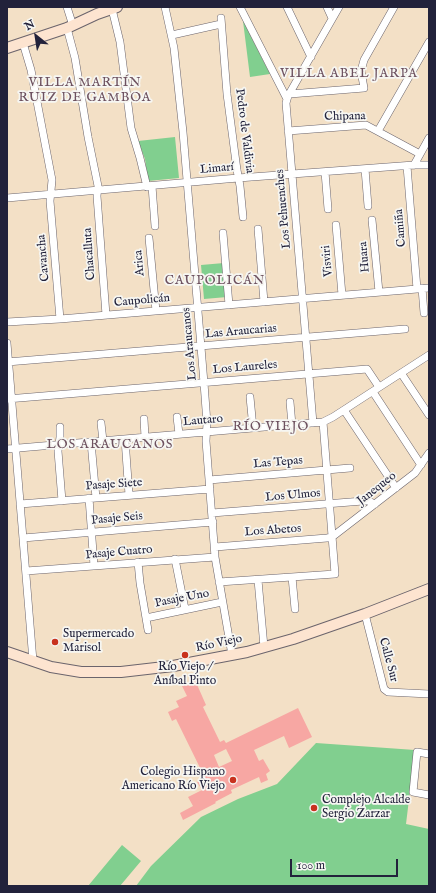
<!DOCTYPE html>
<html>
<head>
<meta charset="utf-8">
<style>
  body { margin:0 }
  #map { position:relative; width:436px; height:893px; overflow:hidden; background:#f3e0c6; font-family:"IM FELL English",serif }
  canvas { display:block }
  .frame { position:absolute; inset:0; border:8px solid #22223b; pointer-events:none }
  .north { position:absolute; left:16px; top:16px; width:40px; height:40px; -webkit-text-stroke:3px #f6f6f2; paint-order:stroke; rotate:330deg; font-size:11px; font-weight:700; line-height:16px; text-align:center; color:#22223b }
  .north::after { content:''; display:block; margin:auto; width:14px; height:18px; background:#22223b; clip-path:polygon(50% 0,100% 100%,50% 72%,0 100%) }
  .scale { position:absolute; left:290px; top:859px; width:108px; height:18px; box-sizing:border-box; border:2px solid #22223b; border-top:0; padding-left:5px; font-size:12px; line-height:14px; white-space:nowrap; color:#22223b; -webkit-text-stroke:3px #f6f6f2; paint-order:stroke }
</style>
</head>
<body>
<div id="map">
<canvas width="436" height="893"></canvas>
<div class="frame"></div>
<div class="north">N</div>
<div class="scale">100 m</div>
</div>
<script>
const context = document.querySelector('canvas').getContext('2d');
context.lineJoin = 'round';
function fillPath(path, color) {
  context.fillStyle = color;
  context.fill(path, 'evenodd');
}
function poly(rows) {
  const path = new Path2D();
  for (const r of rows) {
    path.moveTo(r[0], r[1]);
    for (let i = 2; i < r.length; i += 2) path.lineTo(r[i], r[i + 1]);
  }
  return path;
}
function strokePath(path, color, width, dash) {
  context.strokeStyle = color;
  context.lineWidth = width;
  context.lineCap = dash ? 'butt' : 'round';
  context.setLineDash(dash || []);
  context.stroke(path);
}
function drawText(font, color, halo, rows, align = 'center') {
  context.font = font + ' "IM FELL English",serif';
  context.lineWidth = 3.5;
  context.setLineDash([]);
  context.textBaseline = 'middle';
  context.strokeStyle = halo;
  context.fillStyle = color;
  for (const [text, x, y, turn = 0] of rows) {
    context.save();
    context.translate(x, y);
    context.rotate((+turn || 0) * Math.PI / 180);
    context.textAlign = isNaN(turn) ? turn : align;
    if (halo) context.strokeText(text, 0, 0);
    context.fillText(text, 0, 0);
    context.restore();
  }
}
fillPath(poly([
  [243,21,270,74,250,77],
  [175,137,179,178,148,181,145,159,138,141],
  [224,263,227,297,204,299,201,265],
  [316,743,415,750,406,824,429,829,429,886,136,886,151,866,201,817,238,799,277,784],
  [122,845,141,861,120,886,88,886]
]), '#81cf8f');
fillPath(poly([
  [195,680,206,705,203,707,220,742,224,740,226,743,298,708,312,737,289,748,284,736,254,750,259,761,263,759,270,771,266,774,268,780,261,783,259,777,231,790,232,793,215,802,216,803,183,820,180,813,193,806,188,797,202,790,197,782,205,778,176,719,172,721,168,712,179,707,176,701,187,696,182,686],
  [226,749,232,761,219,767,214,755]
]), '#f7a7a3');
const minor = poly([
  [67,7,73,26],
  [165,7,174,48,183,132,204,383,207,423,206,441,215,557,232,655],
  [240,7,287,99],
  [287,7,311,57],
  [327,7,332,18],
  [112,9,120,42,131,128,140,158,147,187],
  [221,18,227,94,237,170,240,186,243,217],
  [67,28,75,58,88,137,98,186,97,196,106,315],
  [172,35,221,24],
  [23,43,31,70,52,180,50,201,60,319],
  [290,94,364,88,361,71,364,60,394,7],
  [288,131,366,125,420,154],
  [378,131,429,42],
  [414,165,429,138],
  [407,166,417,289],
  [365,169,368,206],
  [325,172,328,209],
  [152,186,155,226],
  [7,198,238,178,414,165,429,165],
  [372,220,379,292],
  [336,225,342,295],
  [258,229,264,302],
  [223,233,229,305],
  [149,238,156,311],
  [422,288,424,313],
  [7,322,60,319,429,288],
  [7,343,33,661],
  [7,362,405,329],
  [401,373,429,415],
  [373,392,421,465],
  [250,397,253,428],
  [7,399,367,369,379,387],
  [290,402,292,425],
  [344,410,396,488],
  [177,417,179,434],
  [144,419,145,437],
  [101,423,103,441],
  [313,423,286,103,288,96,339,7],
  [60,427,60,437,58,451,62,501],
  [125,439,129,495],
  [91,442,96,498],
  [7,449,323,422,333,417,429,355],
  [209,480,350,468],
  [89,498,94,566],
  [20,504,210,489],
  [212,513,363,501,368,501,375,504],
  [23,538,213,522],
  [215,547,327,538,332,537,415,473,429,453],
  [175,559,185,609],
  [138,562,140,583,148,630],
  [26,571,215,557],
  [292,577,295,609],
  [258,580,264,647],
  [219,582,335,574,323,422],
  [365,614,384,689,388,692,429,694],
  [146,618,222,602],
  [429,754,417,752,413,792,429,795]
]);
const secondary = poly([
  [7,48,67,28,97,14,117,7],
  [7,652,51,667,81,672,121,672,173,666,247,652,293,639,365,614,429,589]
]);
strokePath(minor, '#6b646c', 8);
strokePath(secondary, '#6b646c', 12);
strokePath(minor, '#fff', 7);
strokePath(secondary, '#fde4d0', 10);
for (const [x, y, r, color] of [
  [55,642,4,"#c8321e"],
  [185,655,4,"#c8321e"],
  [233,780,4,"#c8321e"],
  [314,808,4,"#c8321e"]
]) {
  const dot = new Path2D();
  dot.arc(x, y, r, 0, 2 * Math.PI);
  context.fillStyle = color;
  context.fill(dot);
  strokePath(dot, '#f6f6f2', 1.5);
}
drawText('12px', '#22223b', '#f6f6f2', [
  ["Chipana",345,117,-1],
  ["Pedro de Valdivia",244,131,83],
  ["Limarí",217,169,-5],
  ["Los Pehuenches",284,209,-95],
  ["Camiña",401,228,-95],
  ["Chacalluta",90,254,-94],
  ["Huara",365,257,-95],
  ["Cavancha",44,258,-95],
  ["Visviri",328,261,-95],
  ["Arica",140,263,-95],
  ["Caupolicán",142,301,-5],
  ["Las Araucarias",241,332,-5],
  ["Los Araucanos",190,344,-95],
  ["Los Laureles",245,368,-5],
  ["Lautaro",203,421,-5],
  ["Las Tepas",278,463,-5],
  ["Pasaje Siete",114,485,-4],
  ["Janequeo",377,489,-38],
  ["Los Ulmos",293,496,-5],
  ["Pasaje Seis",117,519,-5],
  ["Los Abetos",273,531,-4],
  ["Pasaje Cuatro",119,553,-5],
  ["Pasaje Uno",182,599,-11],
  ["Río Viejo",219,644,-12],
  ["Calle Sur",388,660,75]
]);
drawText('12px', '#22223b', '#f6f6f2', [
  ["Supermercado",63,635],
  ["Marisol",63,649],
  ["Río Viejo /",185,668,"center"],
  ["Aníbal Pinto",185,682,"center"],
  ["Colegio Hispano",225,773,"right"],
  ["Americano Río Viejo",225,787,"right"],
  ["Complejo Alcalde",322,801],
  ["Sergio Zarzar",322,815]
], 'left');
context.letterSpacing = '1px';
drawText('13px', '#6d515f', '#f6f6f2', [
  ["VILLA ABEL JARPA",349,74],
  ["VILLA MARTÍN",85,83],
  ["RUIZ DE GAMBOA",85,98],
  ["CAUPOLICÁN",215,281],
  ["RÍO VIEJO",271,427],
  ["LOS ARAUCANOS",110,445]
]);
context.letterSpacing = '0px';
</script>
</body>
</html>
